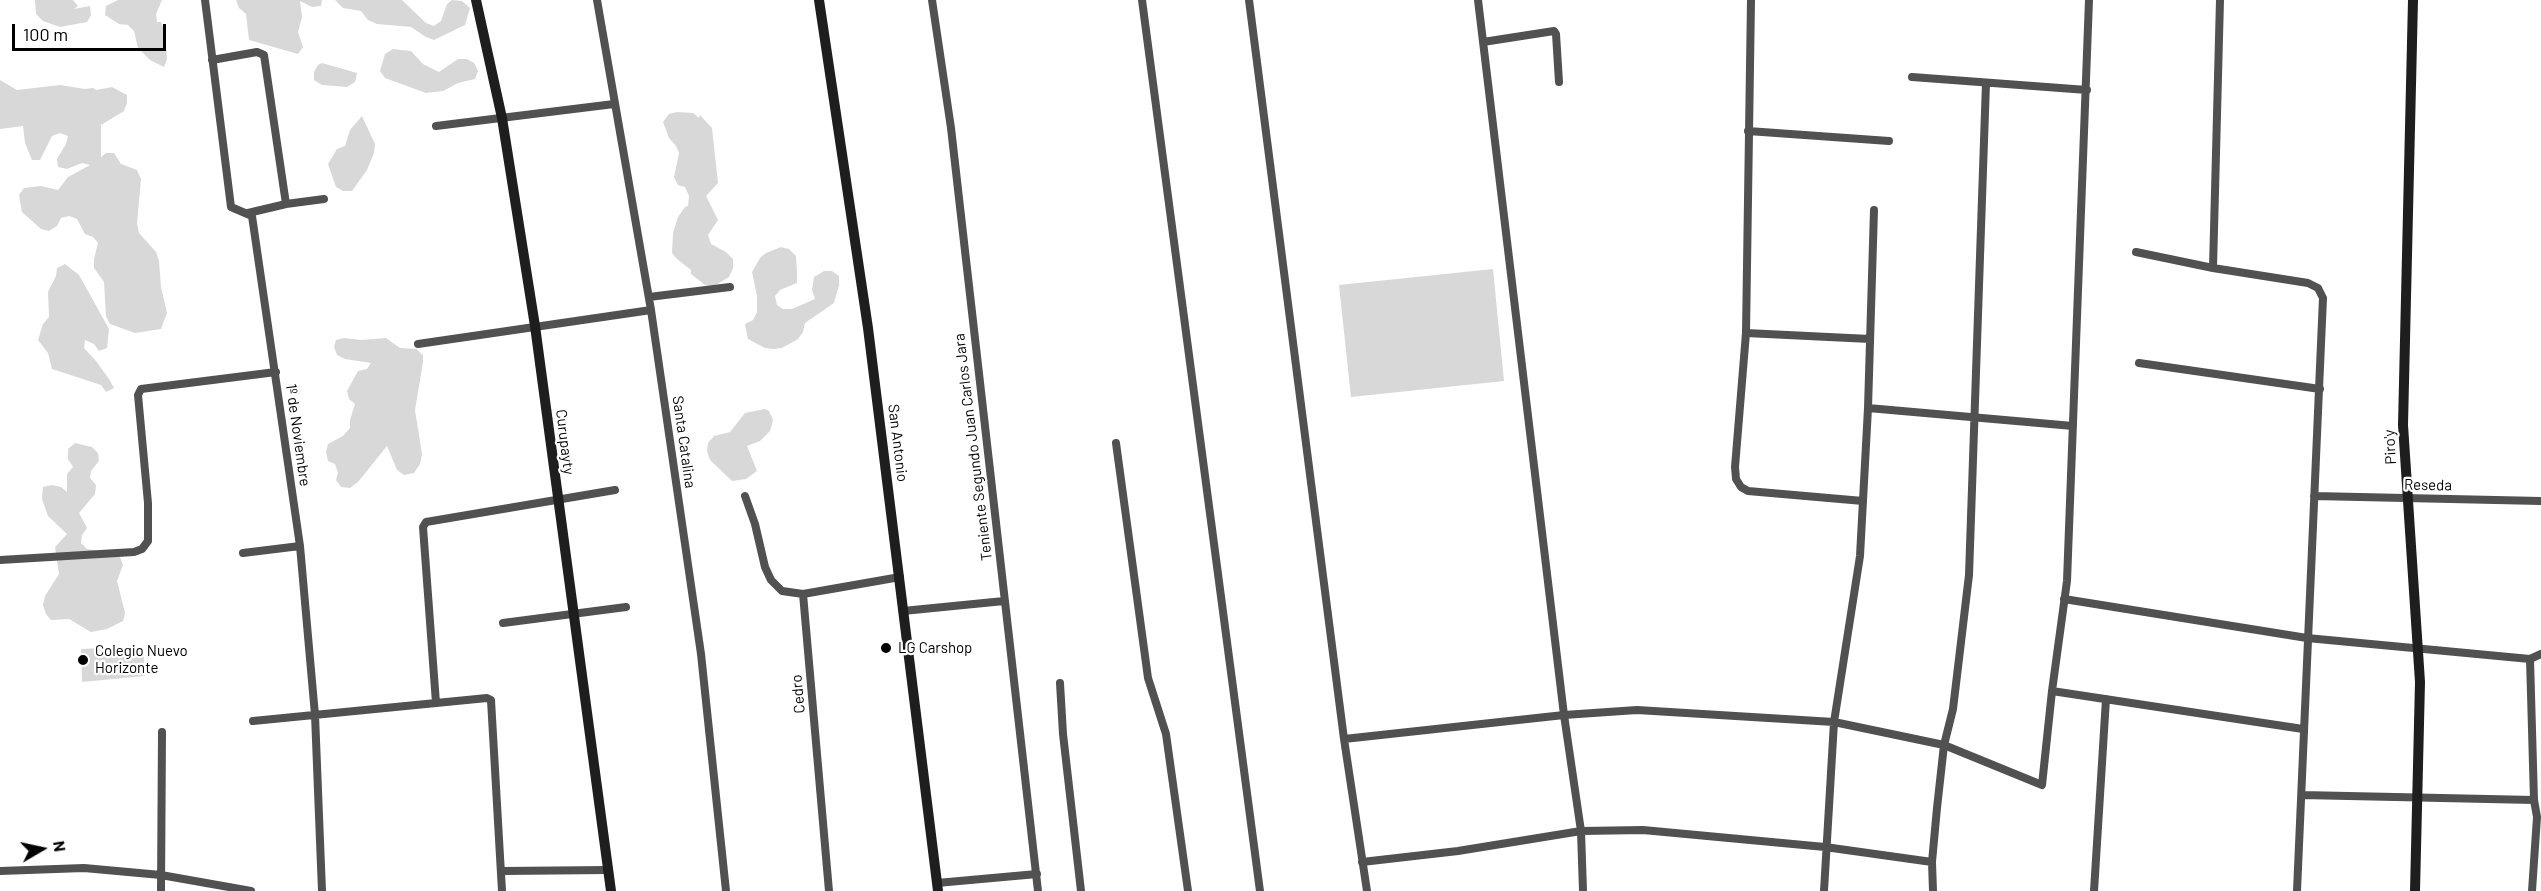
<!DOCTYPE html>
<html>
<head>
<meta charset="utf-8">
<style>
  body { margin:0 }
  #map { position:relative; width:2541px; height:891px; overflow:hidden; background:#fff; font-family:Barlow,sans-serif }
  canvas { display:block }
  .north { position:absolute; left:12px; top:819px; width:60px; height:60px; -webkit-text-stroke:4px #fff; paint-order:stroke; rotate:81deg; font-size:16px; font-weight:700; line-height:24px; text-align:center; color:#000 }
  .north::after { content:''; display:block; margin:auto; width:21px; height:27px; background:#000; clip-path:polygon(50% 0,100% 100%,50% 72%,0 100%) }
  .scale { position:absolute; left:12px; top:24px; width:154px; height:27px; box-sizing:border-box; border:3px solid #000; border-top:0; padding-left:8px; font-size:18px; line-height:21px; white-space:nowrap; color:#000; -webkit-text-stroke:4px #fff; paint-order:stroke }
</style>
</head>
<body>
<div id="map">
<canvas width="2541" height="891"></canvas>
<div class="north">N</div>
<div class="scale">100 m</div>
</div>
<script>
const context = document.querySelector('canvas').getContext('2d');
context.lineJoin = 'round';
function fillPath(path, color) {
  context.fillStyle = color;
  context.fill(path, 'evenodd');
}
function poly(rows) {
  const path = new Path2D();
  for (const r of rows) {
    path.moveTo(r[0], r[1]);
    for (let i = 2; i < r.length; i += 2) path.lineTo(r[i], r[i + 1]);
  }
  return path;
}
function strokePath(path, color, width, dash) {
  context.strokeStyle = color;
  context.lineWidth = width;
  context.lineCap = dash ? 'butt' : 'round';
  context.setLineDash(dash || []);
  context.stroke(path);
}
function drawText(font, color, halo, rows, align = 'center') {
  context.font = font + ' Barlow,sans-serif';
  context.lineWidth = 4.5;
  context.setLineDash([]);
  context.textBaseline = 'middle';
  context.strokeStyle = halo;
  context.fillStyle = color;
  for (const [text, x, y, turn = 0] of rows) {
    context.save();
    context.translate(x, y);
    context.rotate((+turn || 0) * Math.PI / 180);
    context.textAlign = isNaN(turn) ? turn : align;
    if (halo) context.strokeText(text, 0, 0);
    context.fillText(text, 0, 0);
    context.restore();
  }
}
fillPath(poly([
  [35,0,73,0,78,6,74,9,90,6,91,15,87,22,60,27,43,21,36,14],
  [118,0,162,0,156,14,157,22,161,22,165,31,167,59,164,67,150,60,138,48,134,31,128,25,119,24,105,15,106,6],
  [236,0,322,0,321,6,312,7,300,1,302,17,298,32,303,47,298,54,249,40,246,14,239,8],
  [335,0,402,0,426,23,434,26,441,21,447,4,452,0,462,1,470,8,465,25,434,40,426,37,411,27,377,24,368,20,361,11,343,8],
  [393,49,411,51,423,64,439,72,458,59,467,59,474,63,478,71,475,79,458,83,443,91,426,93,385,78,380,71,385,54],
  [322,63,357,73,355,82,347,87,322,85,314,80,314,72,318,65],
  [0,80,17,90,60,85,85,89,93,88,96,90,112,87,127,95,127,103,124,111,101,125,101,157,106,153,114,153,121,164,137,170,141,179,137,224,139,233,156,252,159,261,161,287,167,313,161,329,135,333,110,324,106,316,104,282,94,268,94,259,98,243,93,237,85,234,77,219,69,216,61,218,57,226,49,231,41,229,22,212,19,195,24,188,41,186,58,190,68,177,90,165,82,163,67,169,58,167,57,159,66,144,68,136,60,133,52,136,40,160,32,160,25,143,23,126,0,129],
  [677,112,693,113,699,118,700,115,712,128,718,183,706,196,718,220,708,235,711,244,726,252,733,259,733,268,729,277,714,286,705,285,691,274,691,270,677,259,672,253,673,233,678,217,685,207,688,206,689,196,685,187,678,185,674,177,679,153,676,146,669,138,663,122,669,114],
  [362,116,375,144,374,153,367,170,352,191,343,191,336,187,328,164,337,149,345,146,350,130],
  [781,247,789,249,796,256,797,273,797,283,780,290,775,296,777,305,783,309,792,309,815,299,812,290,814,277,824,271,832,271,839,276,839,285,834,303,805,323,803,332,798,339,782,348,773,349,765,348,748,339,745,324,753,320,757,312,757,296,752,272,760,258,766,253],
  [65,264,79,275,109,329,107,348,99,351,94,344,85,340,84,348,96,361,109,379,114,388,106,392,101,385,52,369,48,353,38,340,43,324,49,317,48,292,56,276,57,268],
  [1493,269,1504,381,1351,397,1339,285],
  [344,338,361,340,386,338,400,348,417,349,422,355,423,353,423,362,415,410,422,454,420,464,414,473,404,475,397,470,387,446,358,482,350,488,341,487,336,480,338,473,335,464,328,461,326,452,328,444,343,436,350,428,350,420,355,404,349,399,347,391,358,371,367,369,371,363,345,359,337,355,334,347,336,340],
  [765,409,769,411,773,420,770,431,760,441,747,446,757,471,746,479,732,481,710,460,707,451,708,443,714,436,730,432,745,413],
  [75,443,92,447,98,453,99,461,91,471,90,478,96,485,95,494,79,513,87,528,82,535,81,543,87,549,113,553,120,557,123,565,117,581,125,613,123,621,107,629,91,632,69,619,51,620,46,614,43,605,45,596,59,574,55,547,67,534,48,516,42,499,43,487,52,485,61,487,67,492,67,474,73,467,68,459,68,449],
  [143,646,145,676,82,682,81,649]
]), '#d8d8d8');
strokePath(poly([
  [205,0,231,207,252,216,300,546,315,715,322,891],
  [597,0,651,310,701,654,726,891],
  [932,0,951,128,1038,891],
  [1142,0,1260,891],
  [1249,0,1344,739,1367,891],
  [1478,0,1564,715,1581,831,1583,891],
  [1751,0,1746,333,1735,467,1736,479,1741,487,1748,491,1863,501],
  [2220,0,2213,268,2308,283,2318,288,2323,298,2297,891],
  [1483,42,1554,31,1556,34,1559,82],
  [212,60,257,52,264,55,286,204],
  [1912,77,2087,90],
  [436,126,614,104],
  [1748,131,1889,141],
  [248,213,286,204,324,199],
  [2136,252,2213,268],
  [649,297,730,287],
  [1746,333,1870,339],
  [418,344,651,310],
  [2139,363,2320,389],
  [1868,408,2073,426],
  [1116,443,1148,678,1166,734,1188,891],
  [745,496,755,524,765,567,771,580,782,591,803,594],
  [2314,496,2541,501],
  [243,553,300,546],
  [0,560,134,552,142,549,148,541,148,503,138,395,141,389,276,372],
  [2064,599,2307,638,2530,659,2541,654],
  [903,611,1004,601],
  [503,623,626,607],
  [2530,659,2534,800,2537,817,2532,891],
  [1060,683,1063,734,1081,891],
  [2052,691,2303,729],
  [436,703,423,527,426,522,615,490],
  [253,721,487,698,491,700,502,891],
  [1344,739,1564,715,1637,710,1834,722,1944,745,2042,785,2052,691,2067,581,2089,0],
  [2302,795,2534,800],
  [1362,862,1458,851,1581,831,1643,830,1825,847,1932,862],
  [0,871,84,868,161,875,251,891],
  [502,871,608,870],
  [937,883,1037,874],
  [161,891,162,732],
  [829,891,803,594,900,577],
  [1824,891,1834,722,1860,556,1868,408,1874,210],
  [1933,891,1932,862,1937,808,1944,745,1953,709,1969,575,1986,83],
  [2094,891,2106,699]
]), '#515151', 8);
strokePath(poly([
  [476,0,502,118,535,326,611,891],
  [819,0,868,328,938,891],
  [2413,0,2403,425,2420,682,2415,891]
]), '#1e1e1e', 10);
for (const [x, y, r, color] of [
  [886,648,6,"#000"],
  [83,660,6,"#000"]
]) {
  const dot = new Path2D();
  dot.arc(x, y, r, 0, 2 * Math.PI);
  context.fillStyle = color;
  context.fill(dot);
  strokePath(dot, '#fff', 2);
}
drawText('15px', '#000', '#fff', [
  ["1º de Noviembre",298,435,82],
  ["Curupayty",565,442,83],
  ["Santa Catalina",684,442,82],
  ["San Antonio",898,443,83],
  ["Teniente Segundo Juan Carlos Jara",973,447,-97],
  ["Piro'y",2390,447,-93],
  ["Reseda",2428,485,1],
  ["Cedro",798,694,-95]
]);
drawText('15px', '#000', '#fff', [
  ["LG Carshop",898,648],
  ["Colegio Nuevo",95,651],
  ["Horizonte",95,668]
], 'left');
</script>
</body>
</html>
